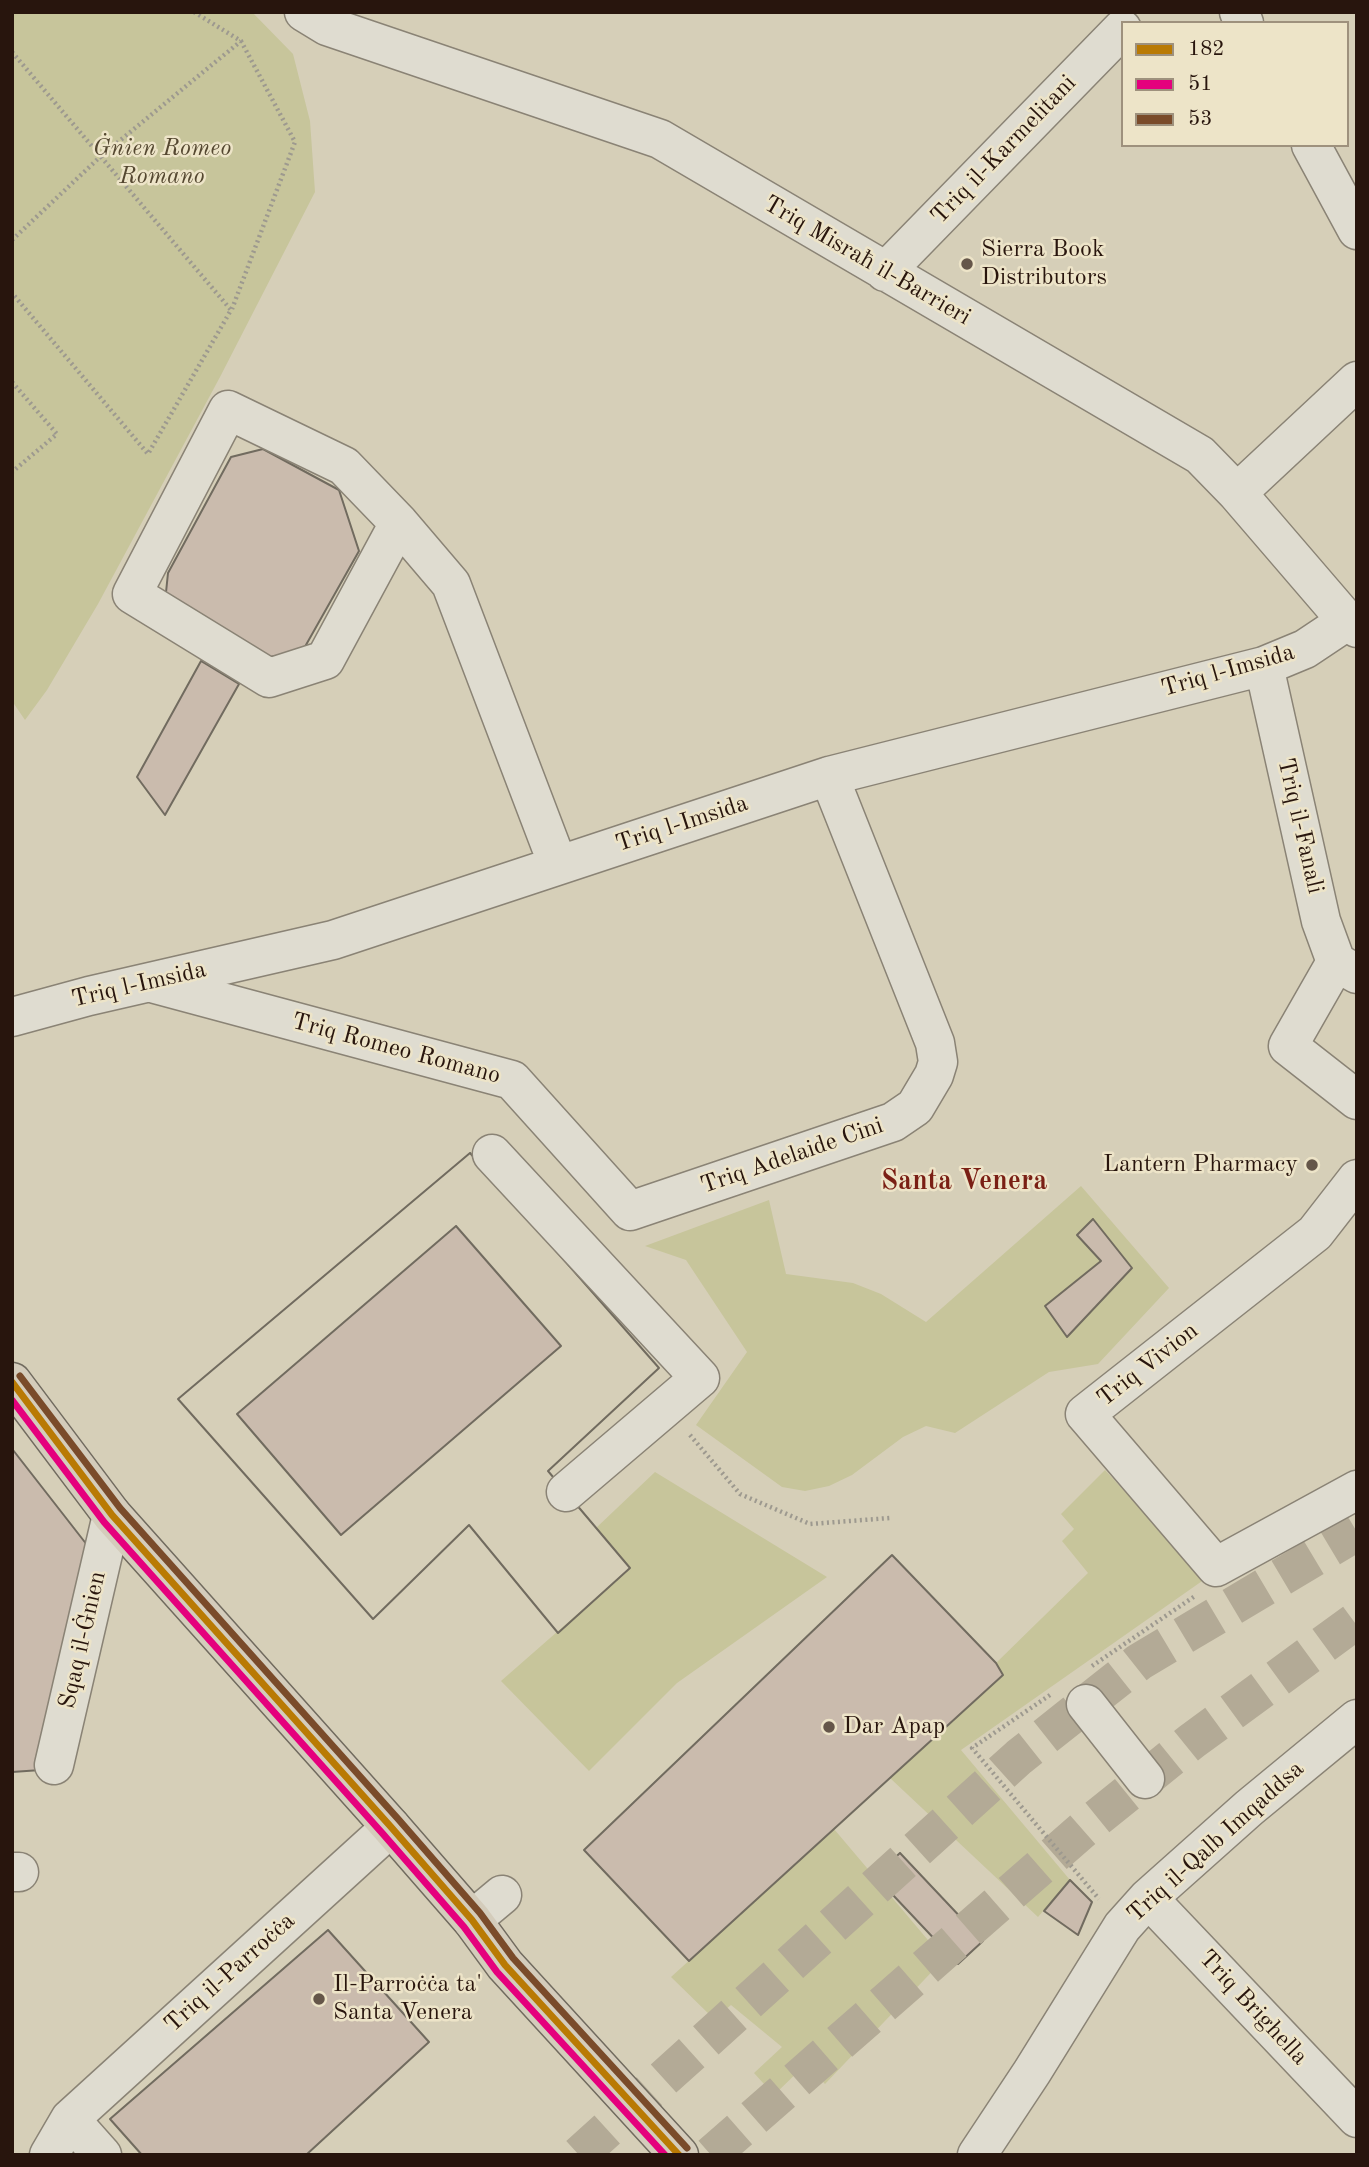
<!DOCTYPE html>
<html>
<head>
<meta charset="utf-8">
<style>
  body { margin:0 }
  #map { position:relative; width:1369px; height:2167px; overflow:hidden; background:#d6cfb8; font-family:"Old Standard TT",serif }
  canvas { display:block }
  .frame { position:absolute; inset:0; border:14px solid #28150d; pointer-events:none }
  .legend { position:absolute; left:1121px; top:21px; width:228px; height:126px; box-sizing:border-box; background:#ede4c8; border:2px solid #9e917d; margin:0; padding:9px 12px; list-style:none; font-size:21px; color:#28150d }
  .legend li { display:flex; align-items:center; gap:14px; height:35px }
  .legend b { width:35px; border:2px solid #9e917d }
</style>
</head>
<body>
<div id="map">
<canvas width="1369" height="2167"></canvas>
<div class="frame"></div>
<ul class="legend">
<li><b style="height:9px;background:#b97a04"></b>182</li>
<li><b style="height:9px;background:#e5007d"></b>51</li>
<li><b style="height:9px;background:#7a4b2a"></b>53</li>
</ul>
</div>
<script>
const context = document.querySelector('canvas').getContext('2d');
context.lineJoin = 'round';
function fillPath(path, color) {
  context.fillStyle = color;
  context.fill(path, 'evenodd');
}
function poly(rows) {
  const path = new Path2D();
  for (const r of rows) {
    path.moveTo(r[0], r[1]);
    for (let i = 2; i < r.length; i += 2) path.lineTo(r[i], r[i + 1]);
  }
  return path;
}
function strokePath(path, color, width, dash) {
  context.strokeStyle = color;
  context.lineWidth = width;
  context.lineCap = dash ? 'butt' : 'round';
  context.setLineDash(dash || []);
  context.stroke(path);
}
function drawText(font, color, halo, rows, align = 'center') {
  context.font = font + ' "Old Standard TT",serif';
  context.lineWidth = 5;
  context.setLineDash([]);
  context.textBaseline = 'middle';
  context.strokeStyle = halo;
  context.fillStyle = color;
  for (const [text, x, y, turn = 0] of rows) {
    context.save();
    context.translate(x, y);
    context.rotate((+turn || 0) * Math.PI / 180);
    context.textAlign = isNaN(turn) ? turn : align;
    if (halo) context.strokeText(text, 0, 0);
    context.fillText(text, 0, 0);
    context.restore();
  }
}
fillPath(poly([
  [12,12,252,12,293,54,310,121,315,192,220,377,98,604,47,690,25,720,12,701],
  [1081,1186,1169,1288,1098,1364,1049,1372,955,1433,926,1426,903,1437,852,1475,829,1486,805,1491,782,1487,696,1425,747,1352,686,1260,645,1246,769,1200,786,1274,853,1283,881,1294,926,1322],
  [1105,1470,1205,1579,961,1750,1070,1880,1038,1917,890,1778,1003,1676,996,1663,1088,1573,1062,1541,1074,1529,1061,1514],
  [655,1472,827,1577,677,1683,589,1771,501,1681,630,1568,596,1528],
  [834,1829,944,1959,825,2084,806,2064,774,2095,754,2073,782,2047,731,2005,714,2019,671,1977]
]), '#c7c59b');
const building = poly([
  [263,449,339,490,359,551,302,652,270,657,165,602,168,573,231,457,263,449],
  [201,661,239,684,165,815,137,777,201,661],
  [470,1153,659,1368,548,1471,630,1568,558,1633,469,1525,373,1619,178,1399,470,1153],
  [456,1226,561,1346,341,1535,237,1414,456,1226],
  [470,1153,659,1368,548,1471,630,1568,558,1633,469,1525,373,1619,178,1399,470,1153],
  [1093,1219,1132,1268,1067,1337,1045,1306,1101,1261,1077,1235,1093,1219],
  [13,1450,98,1559,41,1770,12,1772,13,1450],
  [892,1555,996,1663,1003,1675,689,1961,584,1850,892,1555],
  [900,1853,983,1941,958,1964,875,1876,900,1853],
  [1070,1880,1092,1902,1078,1935,1044,1911,1070,1880],
  [328,1930,429,2042,306,2155,142,2155,110,2119,328,1930]
]);
fillPath(building, '#cabbad');
strokePath(building, '#716b5f', 2);
strokePath(poly([
  [579,2155,1019,1757,1139,1662,1357,1532],
  [711,2155,1087,1826,1192,1741,1357,1620]
]), '#b3aa96', 38, [38, 19]);
const minor = poly([
  [304,12,327,26,660,139,1200,455,1237,493,1347,621,1357,628],
  [1239,12,1244,23],
  [1311,145,1357,230],
  [885,272,1122,29],
  [1237,493,1357,381],
  [399,523,325,660,269,678,132,594,228,410,344,466,399,523,451,584,558,865],
  [1264,666,1321,921,1336,962,1357,974],
  [1336,962,1288,1046,1357,1100],
  [155,984,512,1080,630,1211,893,1122,915,1107,934,1075,938,1062,935,1043,829,776],
  [12,1017,89,996,333,940,829,776,1264,666,1305,649,1347,621],
  [492,1154,700,1378,566,1492],
  [1357,1179,1315,1233,1085,1414,1216,1567,1357,1490],
  [1086,1704,1145,1779],
  [54,1765,112,1515],
  [12,1872,19,1872],
  [1148,1898,1357,2118],
  [472,1920,502,1895],
  [70,2119,102,2155],
  [49,2155,70,2119,391,1827],
  [977,2155,1032,2072,1122,1927,1148,1898,1249,1808,1357,1719]
]);
const major = poly([
  [12,1382,112,1515,391,1827,472,1920,505,1965,679,2155]
]);
strokePath(minor, '#8a8375', 41);
strokePath(major, '#716b5f', 41);
strokePath(poly([
  [194,12,241,41,295,142,232,309],
  [12,52,231,310,148,454,12,293],
  [12,240,101,156,241,41],
  [12,382,57,434,12,472],
  [690,1435,740,1494,810,1524,890,1518],
  [1092,1666,1195,1596],
  [1050,1695,972,1748,1099,1899]
]), '#9d998f', 4.5, [2, 3.5]);
strokePath(minor, '#dfdcd0', 38);
strokePath(major, '#d4ccbb', 38);
strokePath(poly([
  [12,1382,112,1515,391,1827,472,1920,505,1965,679,2155]
]), '#b97a04', 7);
strokePath(poly([
  [12,1400,104,1522,383,1834,464,1927,497,1972,665,2155]
]), '#e5007d', 7);
strokePath(poly([
  [20,1376,120,1508,399,1820,480,1913,513,1958,687,2148]
]), '#7a4b2a', 7);
for (const [x, y, r, color] of [
  [967,264,7,"#655649"],
  [1312,1165,7,"#655649"],
  [829,1727,7,"#655649"],
  [319,1999,7,"#655649"]
]) {
  const dot = new Path2D();
  dot.arc(x, y, r, 0, 2 * Math.PI);
  context.fillStyle = color;
  context.fill(dot);
  strokePath(dot, '#ede4c8', 2.5);
}
drawText('italic 24px', '#544730', '#ede4c8', [
  ["Ġnien Romeo",162,149],
  ["Romano",162,177]
]);
drawText('24px', '#28150d', '#ede4c8', [
  ["Triq il-Karmelitani",1004,150,-46],
  ["Triq Misraħ il-Barrieri",867,261,30],
  ["Triq l-Imsida",1228,671,-16],
  ["Triq l-Imsida",682,824,-18],
  ["Triq il-Fanali",1300,826,77],
  ["Triq l-Imsida",139,985,-13],
  ["Triq Romeo Romano",396,1049,15],
  ["Triq Adelaide Cini",792,1156,-19],
  ["Triq Vivion",1148,1365,-38],
  ["Sqaq il-Ġnien",83,1640,-77],
  ["Triq il-Qalb Imqaddsa",1216,1842,-42],
  ["Triq il-Parroċċa",230,1973,-42],
  ["Triq Brighella",1253,2008,47]
]);
drawText('24px', '#28150d', '#ede4c8', [
  ["Sierra Book",981,250],
  ["Distributors",981,278],
  ["Lantern Pharmacy",1298,1165,"right"],
  ["Dar Apap",843,1727],
  ["Il-Parroċċa ta'",333,1985],
  ["Santa Venera",333,2013]
], 'left');
drawText('bold 28px', '#7a1f14', '#ede4c8', [
  ["Santa Venera",964,1182]
]);
</script>
</body>
</html>
